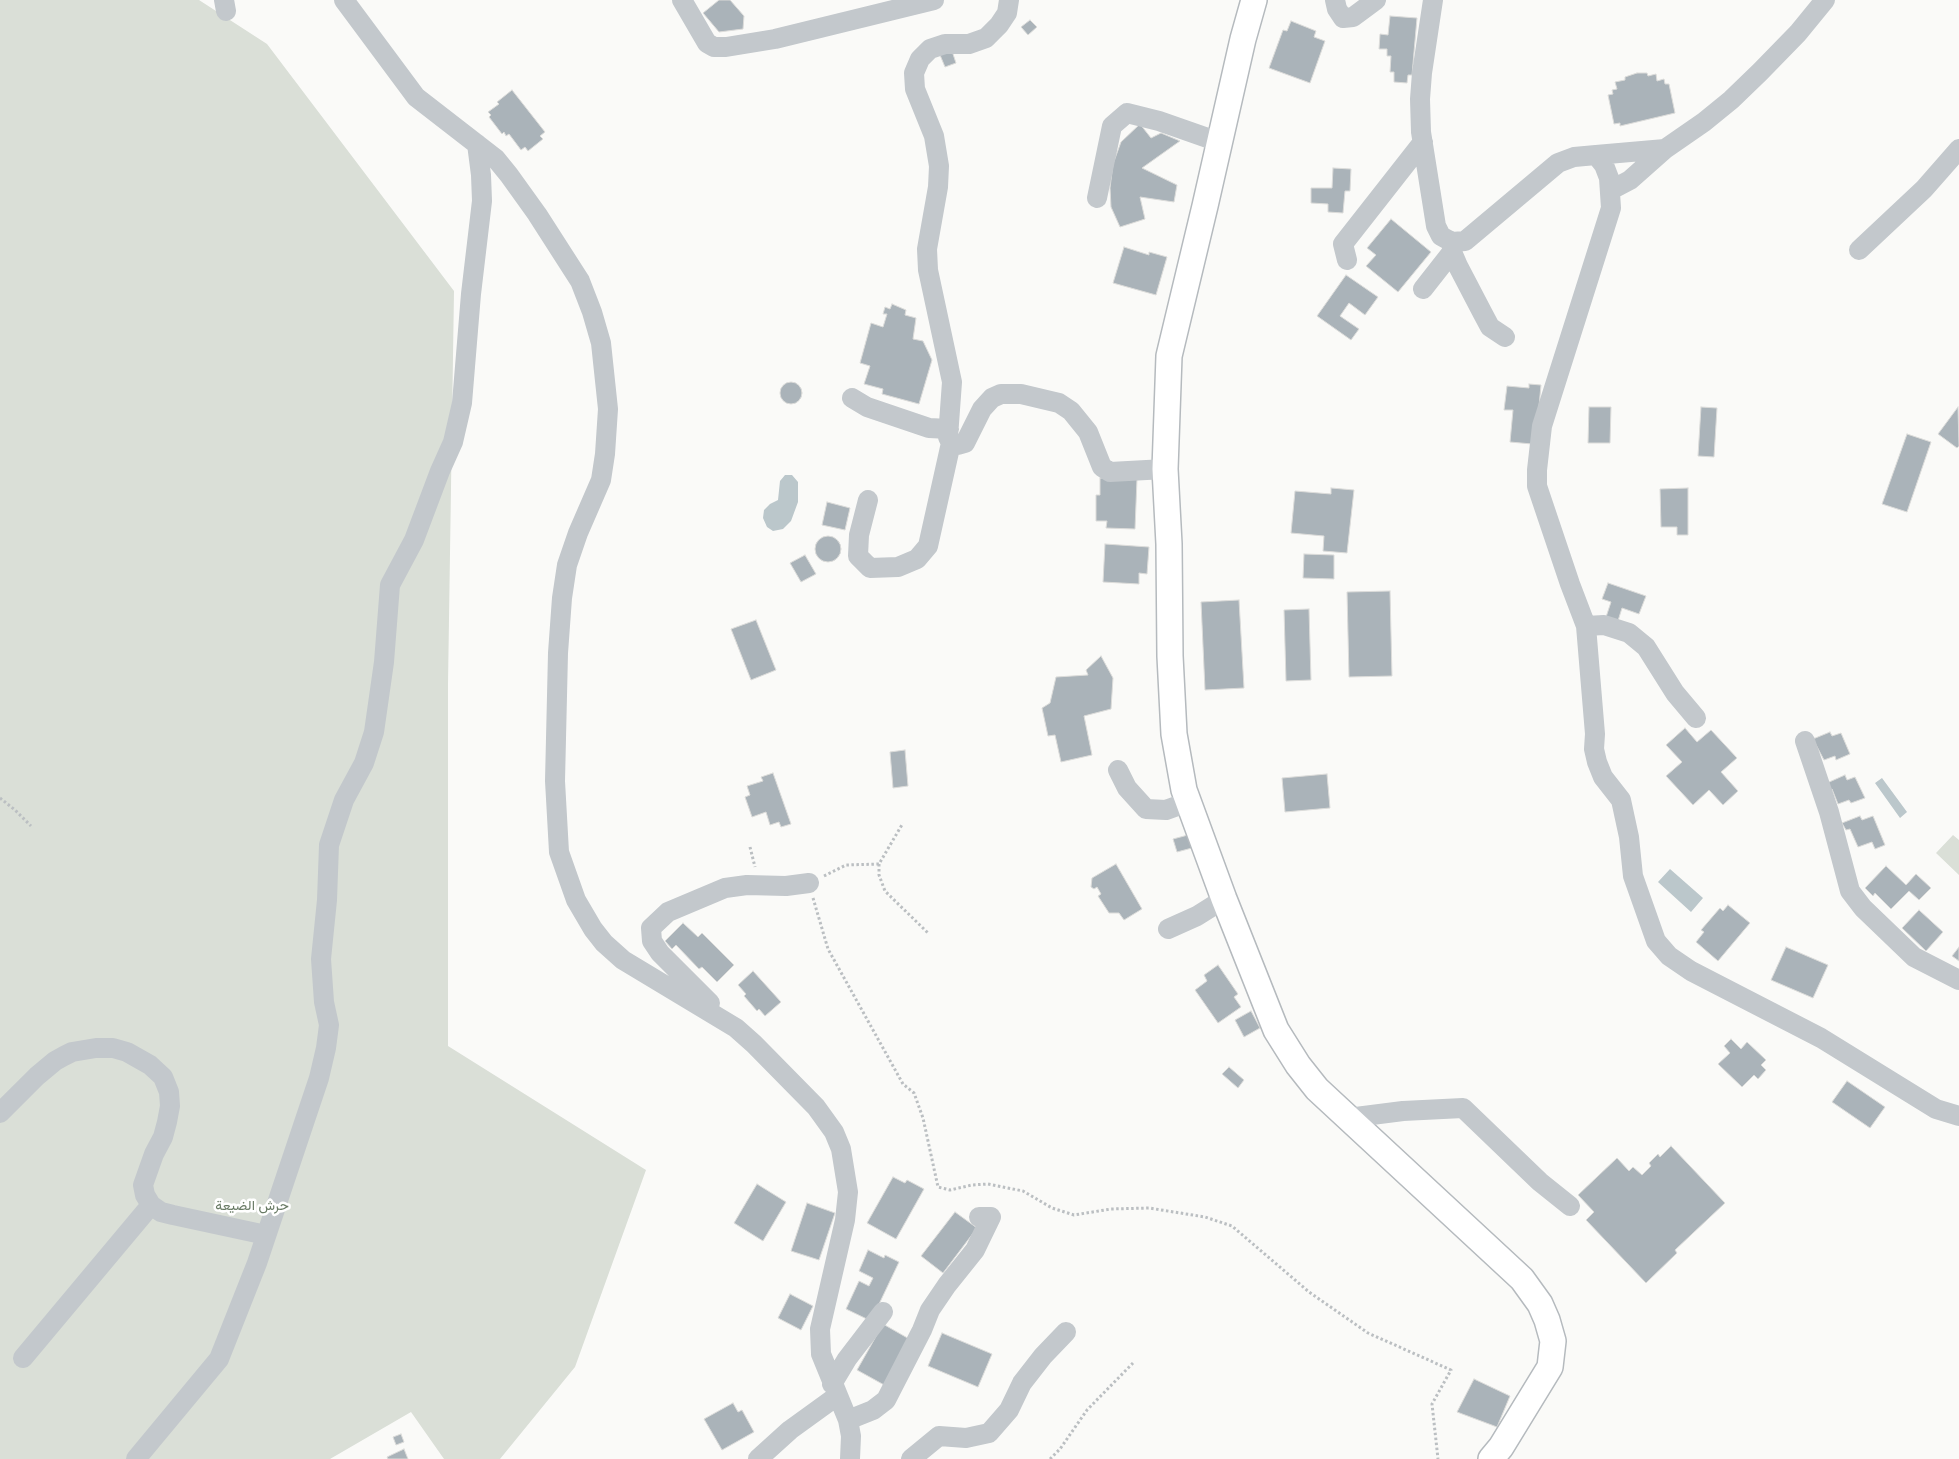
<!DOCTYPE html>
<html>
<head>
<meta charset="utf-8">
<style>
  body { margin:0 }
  canvas { display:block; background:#fafaf8 }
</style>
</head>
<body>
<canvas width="1959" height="1459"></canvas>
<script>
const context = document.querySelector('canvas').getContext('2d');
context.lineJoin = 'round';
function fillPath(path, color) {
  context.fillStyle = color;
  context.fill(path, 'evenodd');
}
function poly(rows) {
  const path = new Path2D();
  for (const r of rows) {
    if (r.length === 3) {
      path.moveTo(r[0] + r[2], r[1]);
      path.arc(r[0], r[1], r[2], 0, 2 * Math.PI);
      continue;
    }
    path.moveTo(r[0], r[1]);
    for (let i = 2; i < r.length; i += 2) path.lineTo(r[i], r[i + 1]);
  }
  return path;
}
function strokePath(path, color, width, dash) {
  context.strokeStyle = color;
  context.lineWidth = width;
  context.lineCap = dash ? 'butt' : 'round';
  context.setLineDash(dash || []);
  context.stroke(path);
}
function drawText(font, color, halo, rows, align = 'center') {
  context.font = font + ' "Open Sans",Vazirmatn,sans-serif';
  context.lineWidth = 5;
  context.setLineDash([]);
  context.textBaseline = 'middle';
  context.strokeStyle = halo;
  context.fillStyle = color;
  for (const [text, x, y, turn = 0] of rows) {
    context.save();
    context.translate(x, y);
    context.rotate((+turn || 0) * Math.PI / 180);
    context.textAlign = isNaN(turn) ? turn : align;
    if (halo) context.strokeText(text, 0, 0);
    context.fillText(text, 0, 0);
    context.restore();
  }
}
fillPath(poly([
  [0,0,199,0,267,44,454,291,448,684,448,1046,646,1170,575,1367,500,1459,444,1459,411,1412,330,1459,0,1459],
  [1953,835,1959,840,1959,875,1936,853]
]), '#dadfd7');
fillPath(poly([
  [785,475,792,475,798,482,798,502,791,521,783,529,773,531,767,527,763,518,764,510,770,504,778,500,780,481],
  [1882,778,1907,812,1900,818,1875,783],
  [1670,869,1703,898,1691,912,1658,882]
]), '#bbc7cb');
const building = poly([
  [719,0,730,0,744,16,743,29,719,32,703,13,719,0],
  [1390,16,1417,18,1412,75,1408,75,1407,83,1394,82,1394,72,1390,72,1391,56,1387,56,1387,49,1379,49,1380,34,1388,35,1390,16],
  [1030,20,1037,27,1028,35,1021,27,1030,20],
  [1291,21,1316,31,1314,37,1325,41,1310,83,1269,68,1283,30,1287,31,1291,21],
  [952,51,956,63,945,67,940,55,952,51],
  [1637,73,1647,73,1648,76,1656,74,1657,81,1664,79,1665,84,1669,84,1675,113,1620,126,1620,123,1614,124,1608,95,1613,94,1612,90,1617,89,1615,82,1625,80,1625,77,1637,73],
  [512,90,545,132,540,136,543,139,528,151,525,147,521,150,509,134,506,136,504,132,502,134,489,117,491,115,488,112,499,104,497,102,512,90],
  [1140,124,1151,138,1161,133,1180,141,1142,168,1177,185,1174,202,1140,197,1145,219,1120,227,1111,207,1110,188,1113,164,1121,142,1140,124],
  [1333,168,1351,169,1350,191,1345,191,1343,213,1328,212,1328,204,1311,203,1311,188,1332,188,1333,168],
  [1391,219,1431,252,1398,292,1366,266,1376,255,1367,248,1391,219],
  [1124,247,1149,255,1149,252,1167,257,1156,295,1113,283,1124,247],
  [1346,275,1378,297,1365,315,1349,303,1340,316,1359,329,1351,340,1317,316,1346,275],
  [892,304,906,310,905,315,916,318,913,339,923,341,932,360,919,404,882,394,883,389,864,384,870,366,860,363,871,323,883,327,887,314,883,314,885,307,890,309,892,304],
  [791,393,11],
  [1529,384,1541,385,1538,417,1532,444,1510,442,1513,410,1504,410,1507,386,1529,388,1529,384],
  [1589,407,1611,407,1610,443,1588,443,1589,407],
  [1701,407,1717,408,1714,457,1698,456,1701,407],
  [1958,407,1959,446,1957,448,1938,434,1958,407],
  [1907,434,1931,442,1907,512,1882,504,1907,434],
  [1100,478,1137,479,1135,529,1106,528,1107,521,1096,521,1096,495,1100,495,1100,478],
  [1331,488,1354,490,1347,553,1323,551,1324,536,1291,533,1295,491,1331,494,1331,488],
  [1688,488,1688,535,1677,535,1677,527,1661,527,1660,489,1688,488],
  [827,502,850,508,845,530,822,525,827,502],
  [828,549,13],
  [1105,544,1149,547,1147,574,1139,573,1139,584,1103,582,1105,544],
  [1304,554,1334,555,1334,579,1303,578,1304,554],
  [805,555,816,574,801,582,790,563,805,555],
  [1608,583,1646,596,1639,614,1622,608,1617,624,1605,620,1611,602,1602,599,1608,583],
  [1390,591,1392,676,1349,677,1347,592,1390,591],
  [1239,600,1244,688,1205,690,1201,602,1239,600],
  [1309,609,1311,680,1286,681,1284,610,1309,609],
  [756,620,776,670,751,680,731,629,756,620],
  [1101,656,1113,678,1111,709,1084,716,1092,755,1061,762,1055,735,1048,736,1042,708,1050,703,1056,677,1088,675,1086,670,1101,656],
  [1685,728,1697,742,1711,730,1737,758,1721,772,1738,791,1723,805,1709,790,1693,805,1666,776,1682,762,1666,745,1685,728],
  [1830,732,1832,736,1841,733,1850,754,1836,760,1835,756,1824,760,1813,739,1830,732],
  [905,750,908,786,893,788,890,752,905,750],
  [773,773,791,824,781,827,779,822,770,825,766,812,752,817,745,797,750,795,747,786,763,781,761,777,773,773],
  [1327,774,1330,808,1285,812,1282,778,1327,774],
  [1845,775,1847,780,1855,777,1865,798,1851,803,1849,800,1838,804,1832,789,1830,790,1827,783,1845,775],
  [1860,816,1862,820,1873,816,1885,845,1875,849,1872,842,1858,847,1850,829,1846,830,1842,823,1860,816],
  [1188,835,1192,848,1177,852,1173,839,1188,835],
  [1116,864,1142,909,1124,920,1119,913,1109,913,1098,896,1101,894,1097,887,1094,889,1091,887,1092,878,1116,864],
  [1886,866,1906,885,1916,874,1931,888,1919,900,1909,891,1891,909,1875,893,1873,896,1865,888,1886,866],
  [1728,905,1750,923,1718,961,1696,942,1704,932,1701,930,1720,908,1723,911,1728,905],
  [1919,910,1943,932,1926,951,1902,928,1919,910],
  [683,923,698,937,702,933,734,965,717,982,702,967,699,969,676,945,672,949,665,941,683,923],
  [1786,947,1828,965,1813,998,1771,980,1786,947],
  [1959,947,1959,961,1952,956,1959,947],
  [1218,965,1238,994,1234,997,1241,1007,1218,1023,1195,990,1207,981,1204,975,1218,965],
  [753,971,781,1002,765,1016,759,1009,757,1011,744,996,746,994,738,985,753,971],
  [1251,1011,1260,1028,1244,1037,1235,1020,1251,1011],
  [1731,1039,1741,1049,1747,1042,1766,1060,1761,1065,1766,1070,1758,1079,1754,1075,1742,1087,1718,1064,1730,1053,1724,1046,1731,1039],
  [1229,1067,1244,1080,1238,1088,1222,1074,1229,1067],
  [1847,1081,1885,1107,1870,1128,1832,1102,1847,1081],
  [1671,1146,1725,1203,1675,1250,1677,1253,1646,1283,1586,1220,1594,1212,1578,1195,1617,1158,1629,1171,1633,1167,1642,1175,1651,1166,1649,1163,1658,1154,1660,1157,1671,1146],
  [893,1177,905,1183,907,1180,924,1189,896,1239,867,1223,893,1177],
  [757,1184,786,1202,763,1241,734,1223,757,1184],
  [807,1203,835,1213,819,1260,791,1251,807,1203],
  [955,1212,977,1228,943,1273,921,1256,955,1212],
  [868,1250,884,1258,885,1255,899,1262,871,1321,846,1309,859,1281,869,1286,873,1278,859,1271,868,1250],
  [790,1294,813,1306,801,1330,778,1318,790,1294],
  [883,1324,911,1340,886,1386,857,1370,883,1324],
  [942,1333,992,1354,978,1387,928,1366,942,1333],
  [1474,1379,1510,1396,1497,1427,1457,1412,1474,1379],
  [733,1403,738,1412,742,1410,754,1432,722,1450,704,1419,733,1403],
  [401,1434,404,1442,396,1445,393,1437,401,1434],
  [404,1449,408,1459,388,1459,387,1457,404,1449]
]);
fillPath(building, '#aab3b9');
strokePath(building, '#dcdcda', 1);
const major = poly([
  [1254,0,1243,39,1205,206,1169,356,1165,469,1169,544,1170,656,1174,734,1184,790,1224,899,1276,1030,1298,1065,1317,1089,1522,1279,1540,1304,1547,1320,1553,1341,1550,1367,1501,1447,1491,1459]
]);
strokePath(major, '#b5babe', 28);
strokePath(poly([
  [0,798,15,810,31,826],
  [750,847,755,867],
  [879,864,879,875,885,891,928,933],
  [824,876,846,865,879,864,903,823],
  [813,898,828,949,903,1084,914,1093,923,1118,938,1187,950,1190,972,1185,988,1184,1023,1191,1052,1208,1074,1215,1111,1209,1149,1208,1205,1217,1232,1226,1309,1292,1368,1333,1451,1370,1432,1404,1438,1459],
  [1050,1459,1060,1449,1087,1410,1133,1363]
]), '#bbbfc2', 3, [2.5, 2.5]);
strokePath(poly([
  [224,0,226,11],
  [344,0,416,97,496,159,509,175,537,214,580,281,592,312,601,343,608,409,605,454,601,480,578,533,567,565,562,598,558,653,555,781,559,852,576,900,593,929,604,943,623,960,736,1028,754,1044,816,1107,834,1132,841,1149,848,1192,845,1220,820,1329,821,1354,848,1420,851,1436,850,1459],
  [682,0,707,43,714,47,726,47,775,39,934,0],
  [1009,0,1007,13,999,25,986,38,969,44,945,44,930,49,920,59,914,73,915,89,934,136,939,166,938,187,927,249,928,270,952,382,948,437,951,443,958,445,965,443,982,409,992,398,1001,394,1021,394,1059,403,1071,411,1088,432,1102,467,1110,472,1165,469],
  [1335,0,1337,9,1343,18,1353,17,1376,0],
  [1433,0,1422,73,1420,99,1421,132,1436,226,1441,236,1452,242,1465,241,1558,163,1574,157,1596,155,1604,165,1609,178,1611,208,1542,426,1537,470,1537,486,1570,584,1586,626,1595,734,1594,749,1597,762,1603,777,1621,800,1629,837,1633,876,1656,941,1669,956,1691,971,1821,1038,1936,1109,1959,1116],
  [1596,155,1665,149],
  [1611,190,1630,180,1665,149,1704,122,1731,100,1760,72,1798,33,1825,0],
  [1097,198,1112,126,1127,113,1159,121,1219,142],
  [1452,242,1452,252,1458,266,1482,312,1490,327,1505,337],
  [1859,250,1924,189,1959,149],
  [1347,260,1343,244,1423,142],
  [1423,289,1452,252],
  [852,398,867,407,929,428,949,429],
  [868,500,859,535,858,556,870,568,898,567,917,559,928,546,951,443],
  [1586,626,1604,625,1629,633,1646,647,1675,693,1696,718],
  [1805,741,1829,812,1850,891,1863,908,1914,957,1959,980],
  [1118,770,1127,788,1146,809,1166,810,1188,802],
  [1168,929,1197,916,1224,899],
  [710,1003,660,953,652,941,651,928,668,912,725,888,747,885,786,886,809,883],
  [0,1113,37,1076,55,1061,64,1056,72,1052,96,1048,113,1048,127,1052,150,1065,163,1077,169,1092,170,1106,167,1122,163,1137,154,1154,143,1185,145,1195,151,1205,161,1212,173,1215,266,1235],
  [1348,1118,1403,1111,1463,1108,1540,1182,1570,1206],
  [23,1358,151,1205],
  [832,1384,847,1359,883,1312],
  [848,1420,873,1410,886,1400,922,1330,930,1310,947,1285,975,1250,991,1217,979,1217],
  [136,1459,219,1359,257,1263,319,1078,326,1048,329,1025,324,1002,321,959,327,900,329,845,344,800,364,763,374,732,384,662,390,585,414,540,440,471,453,442,462,403,471,294,482,201,481,175,477,144],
  [758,1459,790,1430,837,1396],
  [911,1459,939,1436,966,1438,989,1433,1009,1410,1022,1383,1043,1356,1066,1332]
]), '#c3c8cc', 20);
strokePath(major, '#fff', 25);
drawText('14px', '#687a64', '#fff', [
  ["حرش الضيعة",252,1206]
]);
</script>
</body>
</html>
